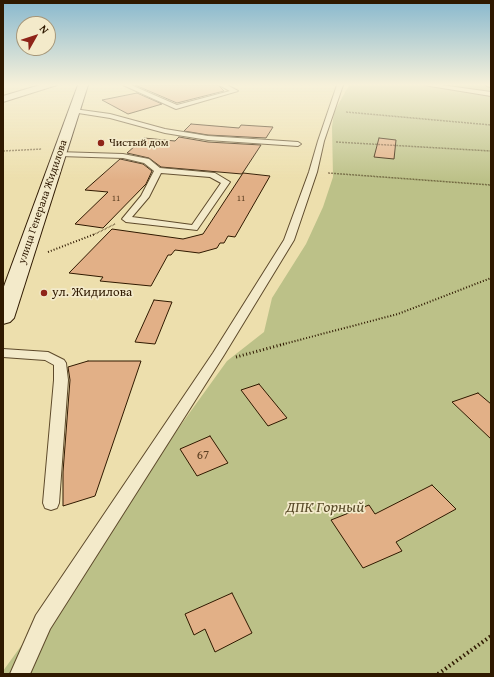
<!DOCTYPE html>
<html>
<head>
<meta charset="utf-8">
<style>
  body { margin:0 }
  #map { position:relative; width:494px; height:677px; overflow:hidden; background:#eddfad; font-family:"Gentium Book Plus",serif }
  canvas { display:block }
  .frame { position:absolute; inset:0; border:4px solid #2f1900; pointer-events:none }
  .north { position:absolute; left:16px; top:16px; width:40px; height:40px; box-sizing:border-box; background:#f3eaca; border:1px solid #a59679; border-radius:50%; rotate:51deg; font-size:11px; font-weight:700; line-height:16px; text-align:center; color:#2f1900 }
  .north::after { content:''; display:block; margin:auto; width:14px; height:18px; background:#8f2418; clip-path:polygon(50% 0,100% 100%,50% 72%,0 100%) }
</style>
</head>
<body>
<div id="map">
<canvas width="494" height="677"></canvas>
<div class="frame"></div>
<div class="north">N</div>
</div>
<script>
const context = document.querySelector('canvas').getContext('2d');
context.lineJoin = 'round';
function fillPath(path, color) {
  context.fillStyle = color;
  context.fill(path, 'evenodd');
}
function poly(rows) {
  const path = new Path2D();
  for (const r of rows) {
    path.moveTo(r[0], r[1]);
    for (let i = 2; i < r.length; i += 2) path.lineTo(r[i], r[i + 1]);
  }
  return path;
}
function strokePath(path, color, width, dash) {
  context.strokeStyle = color;
  context.lineWidth = width;
  context.lineCap = dash ? 'butt' : 'round';
  context.setLineDash(dash || []);
  context.stroke(path);
}
function drawText(font, color, halo, rows, align = 'center') {
  context.font = font + ' "Gentium Book Plus",serif';
  context.lineWidth = 3.5;
  context.setLineDash([]);
  context.textBaseline = 'middle';
  context.strokeStyle = halo;
  context.fillStyle = color;
  for (const [text, x, y, turn = 0] of rows) {
    context.save();
    context.translate(x, y);
    context.rotate((+turn || 0) * Math.PI / 180);
    context.textAlign = isNaN(turn) ? turn : align;
    if (halo) context.strokeText(text, 0, 0);
    context.fillText(text, 0, 0);
    context.restore();
  }
}
fillPath(poly([
  [349,85,491,85,491,674,3,674,3,671,227,361,264,332,272,298,306,244,323,207,333,177,332,127,334,112]
]), '#bcc188');
const building = poly([
  [135,85,218,85,224,91,177,103,135,85],
  [137,93,162,104,128,114,102,100,137,93],
  [191,124,239,128,241,125,273,127,266,138,208,135,184,131,191,124],
  [179,137,208,142,261,145,242,174,161,167,149,158,127,153,144,138,175,141,179,137],
  [379,138,396,140,394,159,374,157,379,138],
  [120,159,143,164,152,171,146,184,103,228,75,224,108,192,85,190,120,159],
  [243,173,270,176,235,237,228,236,224,243,220,243,217,248,199,253,175,250,171,255,168,255,151,286,100,281,103,277,69,273,112,229,183,239,203,234,243,173],
  [154,300,172,302,155,344,135,342,154,300],
  [88,361,141,361,95,496,63,506,63,472,70,380,68,367,88,361],
  [259,384,287,418,268,426,241,390,259,384],
  [478,393,491,404,491,439,452,402,478,393],
  [210,436,228,463,197,476,180,449,210,436],
  [432,485,456,509,396,542,402,551,363,568,331,520,369,505,375,514,432,485],
  [232,593,252,633,215,652,205,629,194,635,185,614,232,593]
]);
fillPath(building, '#e2b087');
strokePath(building, '#2f1900', 1);
const service = poly([
  [123,85,131,85,177,105,230,91,219,85,227,85,238,91,176,109,123,85],
  [337,85,343,85,324,141,317,172,294,240,224,355,50,629,30,674,10,674,36,615,213,353,284,240,309,172,318,141,337,85],
  [424,85,441,85,491,92,491,96,424,85],
  [486,85,491,85,491,87,487,86,486,85],
  [74,109,110,114,165,129,208,136,298,142,301,144,298,146,208,140,165,133,110,118,72,112,72,110,74,109],
  [57,152,123,154,149,159,160,168,215,173,230,182,197,230,126,222,122,219,141,196,154,171,144,163,123,158,60,156,57,156,57,152],
  [161,173,210,177,221,183,192,225,132,217,149,197,161,173],
  [3,349,48,352,64,360,66,363,68,380,59,503,57,508,51,510,45,508,43,503,54,380,54,365,45,360,3,357,3,349]
]);
const minor = poly([
  [40,85,57,85,3,102,3,96,40,85]
]);
const secondary = poly([
  [78,85,88,85,14,318,10,322,3,324,3,289,78,85]
]);
strokePath(service, '#5e4a2b', 2);
strokePath(minor, '#5e4a2b', 2);
strokePath(secondary, '#2f1900', 2);
strokePath(poly([
  [346,112,491,125],
  [336,142,491,151],
  [3,151,42,149],
  [328,173,491,185],
  [93,235,115,224]
]), '#2f1900', 1.5, [0.5, 1]);
strokePath(poly([
  [48,252,95,234],
  [280,345,398,314,491,278]
]), '#2f1900', 2, [1, 2]);
strokePath(poly([
  [236,357,284,344]
]), '#2f1900', 3, [1, 2.5]);
strokePath(poly([
  [438,674,491,636]
]), '#2f1900', 4, [1.5, 3]);
fillPath(service, '#f3eaca');
fillPath(minor, '#f3eaca');
fillPath(secondary, '#f3eaca');
const sky = context.createLinearGradient(0, 0, 0, 180);
sky.addColorStop(0, '#88b8ce');
sky.addColorStop(0.47, '#f7f1da');
sky.addColorStop(1, '#f7f1da00');
context.fillStyle = sky;
context.fillRect(0, 0, 494, 180);
for (const [x, y, r, color] of [
  [101,143,4,"#8f2418"],
  [44,293,4,"#8f2418"]
]) {
  const dot = new Path2D();
  dot.arc(x, y, r, 0, 2 * Math.PI);
  context.fillStyle = color;
  context.fill(dot);
  strokePath(dot, '#f3eaca', 1.5);
}
drawText('9px', '#5c3f22', null, [
  ["11",116,199],
  ["11",241,199]
]);
drawText('11px', '#2f1900', '#f3eaca', [
  ["Чистый дом",109,143]
], 'left');
drawText('11px', '#2f1900', '#f3eaca', [
  ["улица Генерала Жидилова",43,202,-71]
]);
drawText('13px', '#2f1900', '#f3eaca', [
  ["ул. Жидилова",52,293]
], 'left');
drawText('13px', '#5c3f22', null, [
  ["67",203,456]
]);
drawText('italic 16px', '#594b29', '#f3eaca', [
  ["ДПК Горный",325,508]
]);
</script>
</body>
</html>
